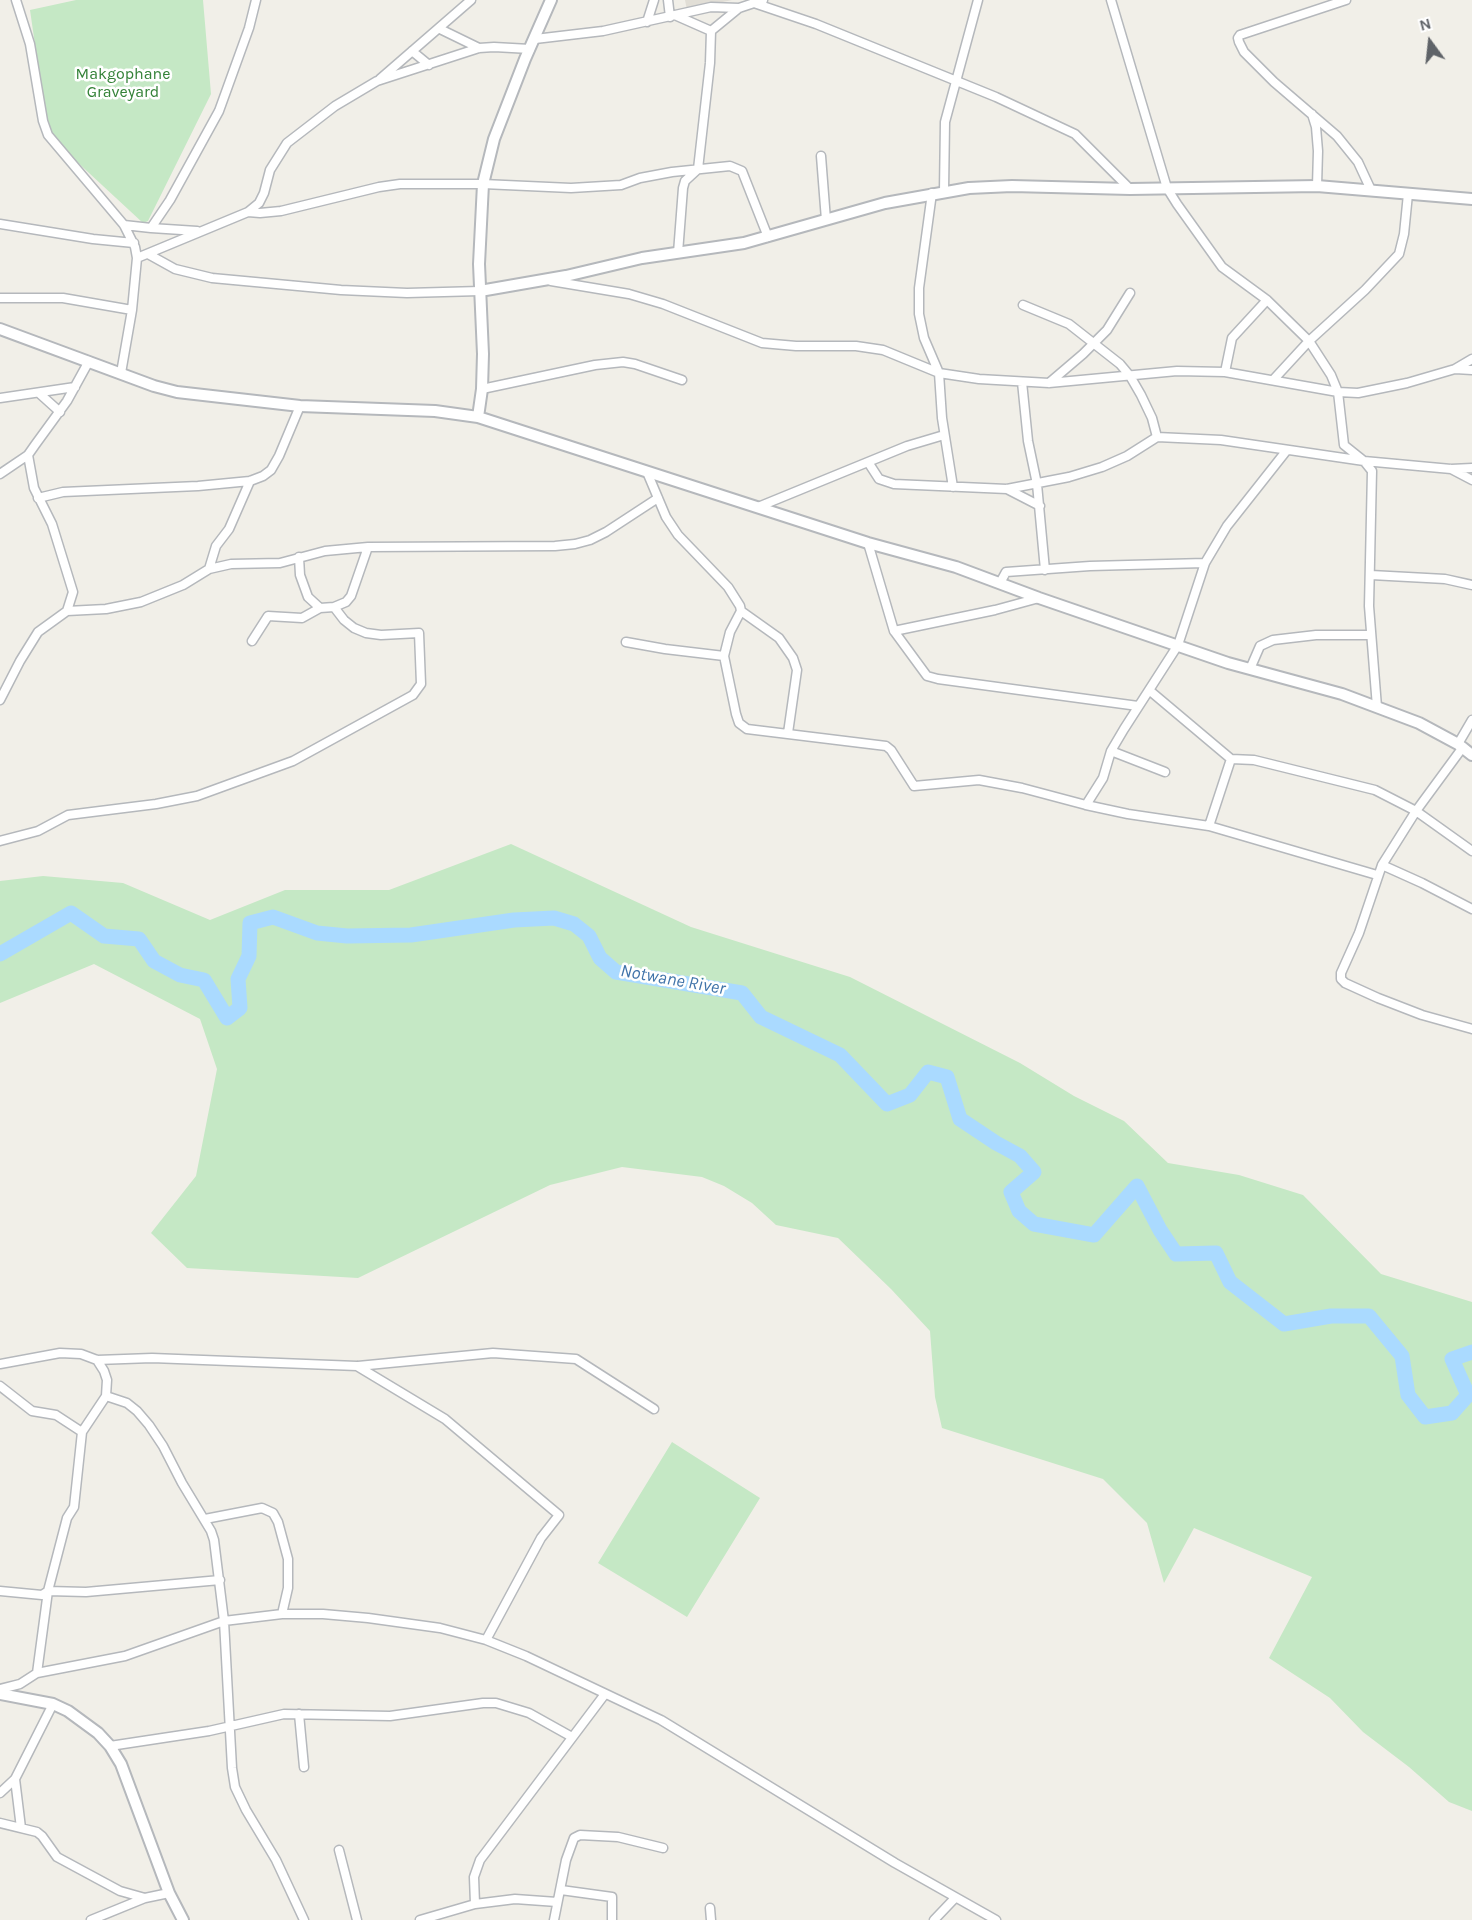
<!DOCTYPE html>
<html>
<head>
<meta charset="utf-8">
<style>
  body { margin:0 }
  #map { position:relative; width:1472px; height:1920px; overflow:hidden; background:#f1efe8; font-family:Karla,sans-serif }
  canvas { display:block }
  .north { position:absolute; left:1400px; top:12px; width:60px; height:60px; -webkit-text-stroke:4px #fff; paint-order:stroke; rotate:345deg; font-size:16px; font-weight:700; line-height:24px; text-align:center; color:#5f6368 }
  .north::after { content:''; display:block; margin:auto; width:21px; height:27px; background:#5f6368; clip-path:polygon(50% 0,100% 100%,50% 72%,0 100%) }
</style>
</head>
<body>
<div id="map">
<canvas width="1472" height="1920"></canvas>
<div class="north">N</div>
</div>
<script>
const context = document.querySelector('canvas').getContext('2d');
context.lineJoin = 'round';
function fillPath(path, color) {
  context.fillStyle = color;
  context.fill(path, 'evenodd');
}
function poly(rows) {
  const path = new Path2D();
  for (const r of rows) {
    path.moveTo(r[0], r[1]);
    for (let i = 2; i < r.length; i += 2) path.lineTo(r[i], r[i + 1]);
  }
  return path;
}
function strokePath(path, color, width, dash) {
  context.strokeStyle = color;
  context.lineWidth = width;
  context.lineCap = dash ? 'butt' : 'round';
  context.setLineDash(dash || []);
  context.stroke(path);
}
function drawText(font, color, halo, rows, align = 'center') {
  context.font = font + ' Karla,sans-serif';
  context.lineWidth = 5;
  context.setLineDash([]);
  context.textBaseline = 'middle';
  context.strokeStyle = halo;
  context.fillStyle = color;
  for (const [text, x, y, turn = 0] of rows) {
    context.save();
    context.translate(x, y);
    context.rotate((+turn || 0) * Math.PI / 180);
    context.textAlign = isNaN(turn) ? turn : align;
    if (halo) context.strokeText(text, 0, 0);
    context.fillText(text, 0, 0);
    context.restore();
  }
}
fillPath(poly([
  [685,0,732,0,687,10]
]), '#e1ded6');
fillPath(poly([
  [76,0,203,0,211,94,148,221,143,223,48,135,30,10],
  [511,844,691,927,850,977,1020,1063,1074,1096,1124,1121,1168,1163,1239,1175,1303,1195,1381,1274,1472,1302,1472,1811,1449,1802,1409,1767,1363,1732,1330,1698,1269,1658,1312,1577,1194,1528,1164,1583,1147,1523,1103,1479,942,1428,935,1397,930,1331,891,1289,838,1238,776,1225,752,1203,724,1186,702,1177,622,1167,550,1185,358,1278,187,1268,151,1233,196,1176,217,1069,200,1019,94,964,0,1003,0,881,43,876,123,883,210,920,285,890,389,890],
  [672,1442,760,1498,687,1617,598,1563]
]), '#c5e8c5');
strokePath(poly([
  [0,954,71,913,104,936,139,939,154,961,180,975,204,980,227,1018,240,1008,238,979,249,956,250,923,273,917,317,933,347,936,411,935,514,920,554,918,574,924,589,936,600,958,616,972,742,993,761,1017,840,1055,887,1104,910,1095,928,1072,947,1077,960,1119,996,1143,1020,1156,1034,1172,1011,1192,1019,1211,1034,1224,1094,1235,1137,1186,1160,1230,1176,1254,1216,1253,1230,1282,1284,1324,1331,1316,1369,1316,1402,1356,1408,1395,1425,1417,1452,1413,1468,1395,1452,1359,1472,1352]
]), '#aadaff', 15);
const minor = poly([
  [16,0,30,44,43,121,48,135,124,225,135,247,137,258,132,310,121,373],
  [668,0,670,17],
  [1111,0,1167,188,1177,204,1222,267,1267,300,1309,341,1331,375,1338,392,1344,445,1364,461,1372,471,1369,606,1377,707],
  [1346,0,1240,35,1238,38,1239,42,1244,52,1274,82,1337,136,1358,162,1371,190],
  [754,3,816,24,996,97,1075,134,1130,189],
  [677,16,711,31],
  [647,22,654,0],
  [440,29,479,48],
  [535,39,603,31,711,7,739,8],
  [412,51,429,65],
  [380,79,471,0],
  [1312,114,1316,127,1318,151,1317,186],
  [821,156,826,220],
  [944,191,945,122,978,0],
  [932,193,919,288,919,314,924,338,939,373,942,418,953,487],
  [248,212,260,213,281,211,379,187,400,184,483,184,571,188,621,185,640,178,672,172,730,166,742,171,768,237],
  [0,224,93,239,134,243],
  [124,225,151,228,170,200,219,111,249,28,256,0],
  [151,228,197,231],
  [678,253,683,188,685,181,698,169,710,63,711,31,739,8,763,0],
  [148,254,175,269,212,278,341,290,407,293,480,291],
  [137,258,248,212,259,203,264,193,270,170,287,143,335,106,377,81,479,48,494,47,530,49],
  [551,281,629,294,663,304,762,343,796,346,856,346,883,350,939,373,979,379,1049,383,1177,371,1225,372,1338,392,1358,393,1407,383,1455,369,1472,370],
  [0,298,63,298,132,310],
  [1023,305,1069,324,1120,364,1130,376,1141,395,1152,418,1157,437],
  [1455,369,1472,359],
  [1225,372,1232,338,1267,300],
  [1274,379,1309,341,1365,290,1399,254,1404,234,1408,194],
  [1022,382,1028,441,1037,484,1045,570],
  [1049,383,1083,354,1107,330,1130,293],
  [482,389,595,365,623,362,635,364,682,380],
  [40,394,60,412],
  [0,398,75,387],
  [868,462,879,479,894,484,1007,489,1069,477,1102,467,1127,456,1157,437,1221,440,1364,461,1451,469,1472,468],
  [1451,469,1472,480],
  [647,472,666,517,678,535,728,587,740,606,741,611,779,638,793,658,797,670,788,733],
  [0,474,28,455,35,445,67,401,89,361],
  [1007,489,1040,506],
  [38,498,63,492,198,486,250,481,263,476,271,470,279,456,300,406],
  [758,507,907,446,944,435],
  [868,543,894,631,927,676,938,679,1138,706],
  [299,557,300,575,308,597,320,608,334,607,346,602,351,596,368,547],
  [209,569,231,564,280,563,325,551,368,547,555,546,575,544,590,540,606,532,658,498],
  [1371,575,1445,579,1472,585],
  [1000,583,1006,572,1090,566,1205,563],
  [67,611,106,609,141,602,183,585,209,569,216,546,229,529,250,481],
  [741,611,730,632,724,656,736,714,739,723,747,729,886,746,891,750,914,786,979,780,1022,788,1086,805,1128,814,1209,826,1377,875],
  [894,631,995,610,1039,598],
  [252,641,268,616,302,618,320,608],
  [626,642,665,649,724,656],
  [1250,669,1260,646,1273,640,1316,635,1371,635],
  [1149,690,1231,759,1254,760,1375,790,1416,811,1472,851],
  [0,700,20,661,38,632,67,611,73,592,52,524,34,488,28,455],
  [1458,744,1472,720],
  [1463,747,1416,811,1382,865,1359,933,1341,973,1341,979,1345,983,1378,998,1422,1015,1472,1029],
  [1111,751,1165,772],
  [1086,805,1103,778,1111,751,1124,729,1178,645,1205,563,1227,526,1287,450],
  [1209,826,1231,759],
  [0,841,38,831,68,815,156,804,197,796,293,761,413,695,421,684,419,633,381,635,366,633,354,628,344,620,334,607],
  [1382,865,1422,883,1472,909],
  [0,1364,60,1353,81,1354,97,1360,152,1358,357,1366,445,1419,559,1515,541,1538,486,1640],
  [358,1366,493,1353,576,1359,654,1409],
  [0,1386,32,1411,56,1415,82,1432,74,1507,67,1518,48,1591,37,1673],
  [106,1396,127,1403,137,1411,149,1425,163,1446,182,1483,211,1531,214,1540,224,1621,232,1768,235,1787,246,1810,276,1860,304,1920],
  [82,1432,106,1396,107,1380,104,1371,97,1360],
  [205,1519,262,1508,273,1513,278,1522,288,1559,288,1588,282,1614],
  [0,1591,42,1595,48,1591,86,1592,220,1580],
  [0,1689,20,1684,37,1673,125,1656,224,1621,282,1614,323,1614,368,1618,440,1628,486,1640,526,1656,661,1720,895,1863,996,1920],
  [299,1714,304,1767],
  [110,1746,209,1731,284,1714,390,1716,483,1703,496,1703,529,1713,572,1737],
  [15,1779,21,1828],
  [0,1793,15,1779,53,1704],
  [0,1823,37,1832,42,1836,57,1857,120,1891,145,1898],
  [339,1850,357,1920],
  [561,1890,612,1897,612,1920],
  [475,1904,515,1899,557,1902],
  [710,1908,711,1920],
  [91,1920,145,1898,169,1893],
  [420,1920,475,1904,474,1877,480,1860,605,1694],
  [554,1920,566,1860,574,1838,580,1835,618,1837,663,1848],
  [934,1920,955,1898]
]);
const tertiary = poly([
  [480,291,566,276,642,258,744,243,885,203,969,188,1012,186,1130,189,1317,186,1472,199],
  [0,329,154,386,177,392,300,406,435,411,478,417,868,543,956,567,1039,598,1228,663,1342,694,1419,723,1458,744,1472,755],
  [478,417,482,389,483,354,479,264,483,184,494,139,525,59,551,0],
  [0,1694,53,1704,68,1711,98,1733,110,1746,121,1764,169,1893,183,1920]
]);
strokePath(minor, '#b5b8bc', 11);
strokePath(tertiary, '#b5b8bc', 14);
strokePath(minor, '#fff', 8);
strokePath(tertiary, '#fff', 10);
drawText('16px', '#348238', '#fff', [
  ["Makgophane",123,74],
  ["Graveyard",123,92]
]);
drawText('italic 18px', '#4174aa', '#fff', [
  ["Notwane River",673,980,10]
]);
</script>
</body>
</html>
